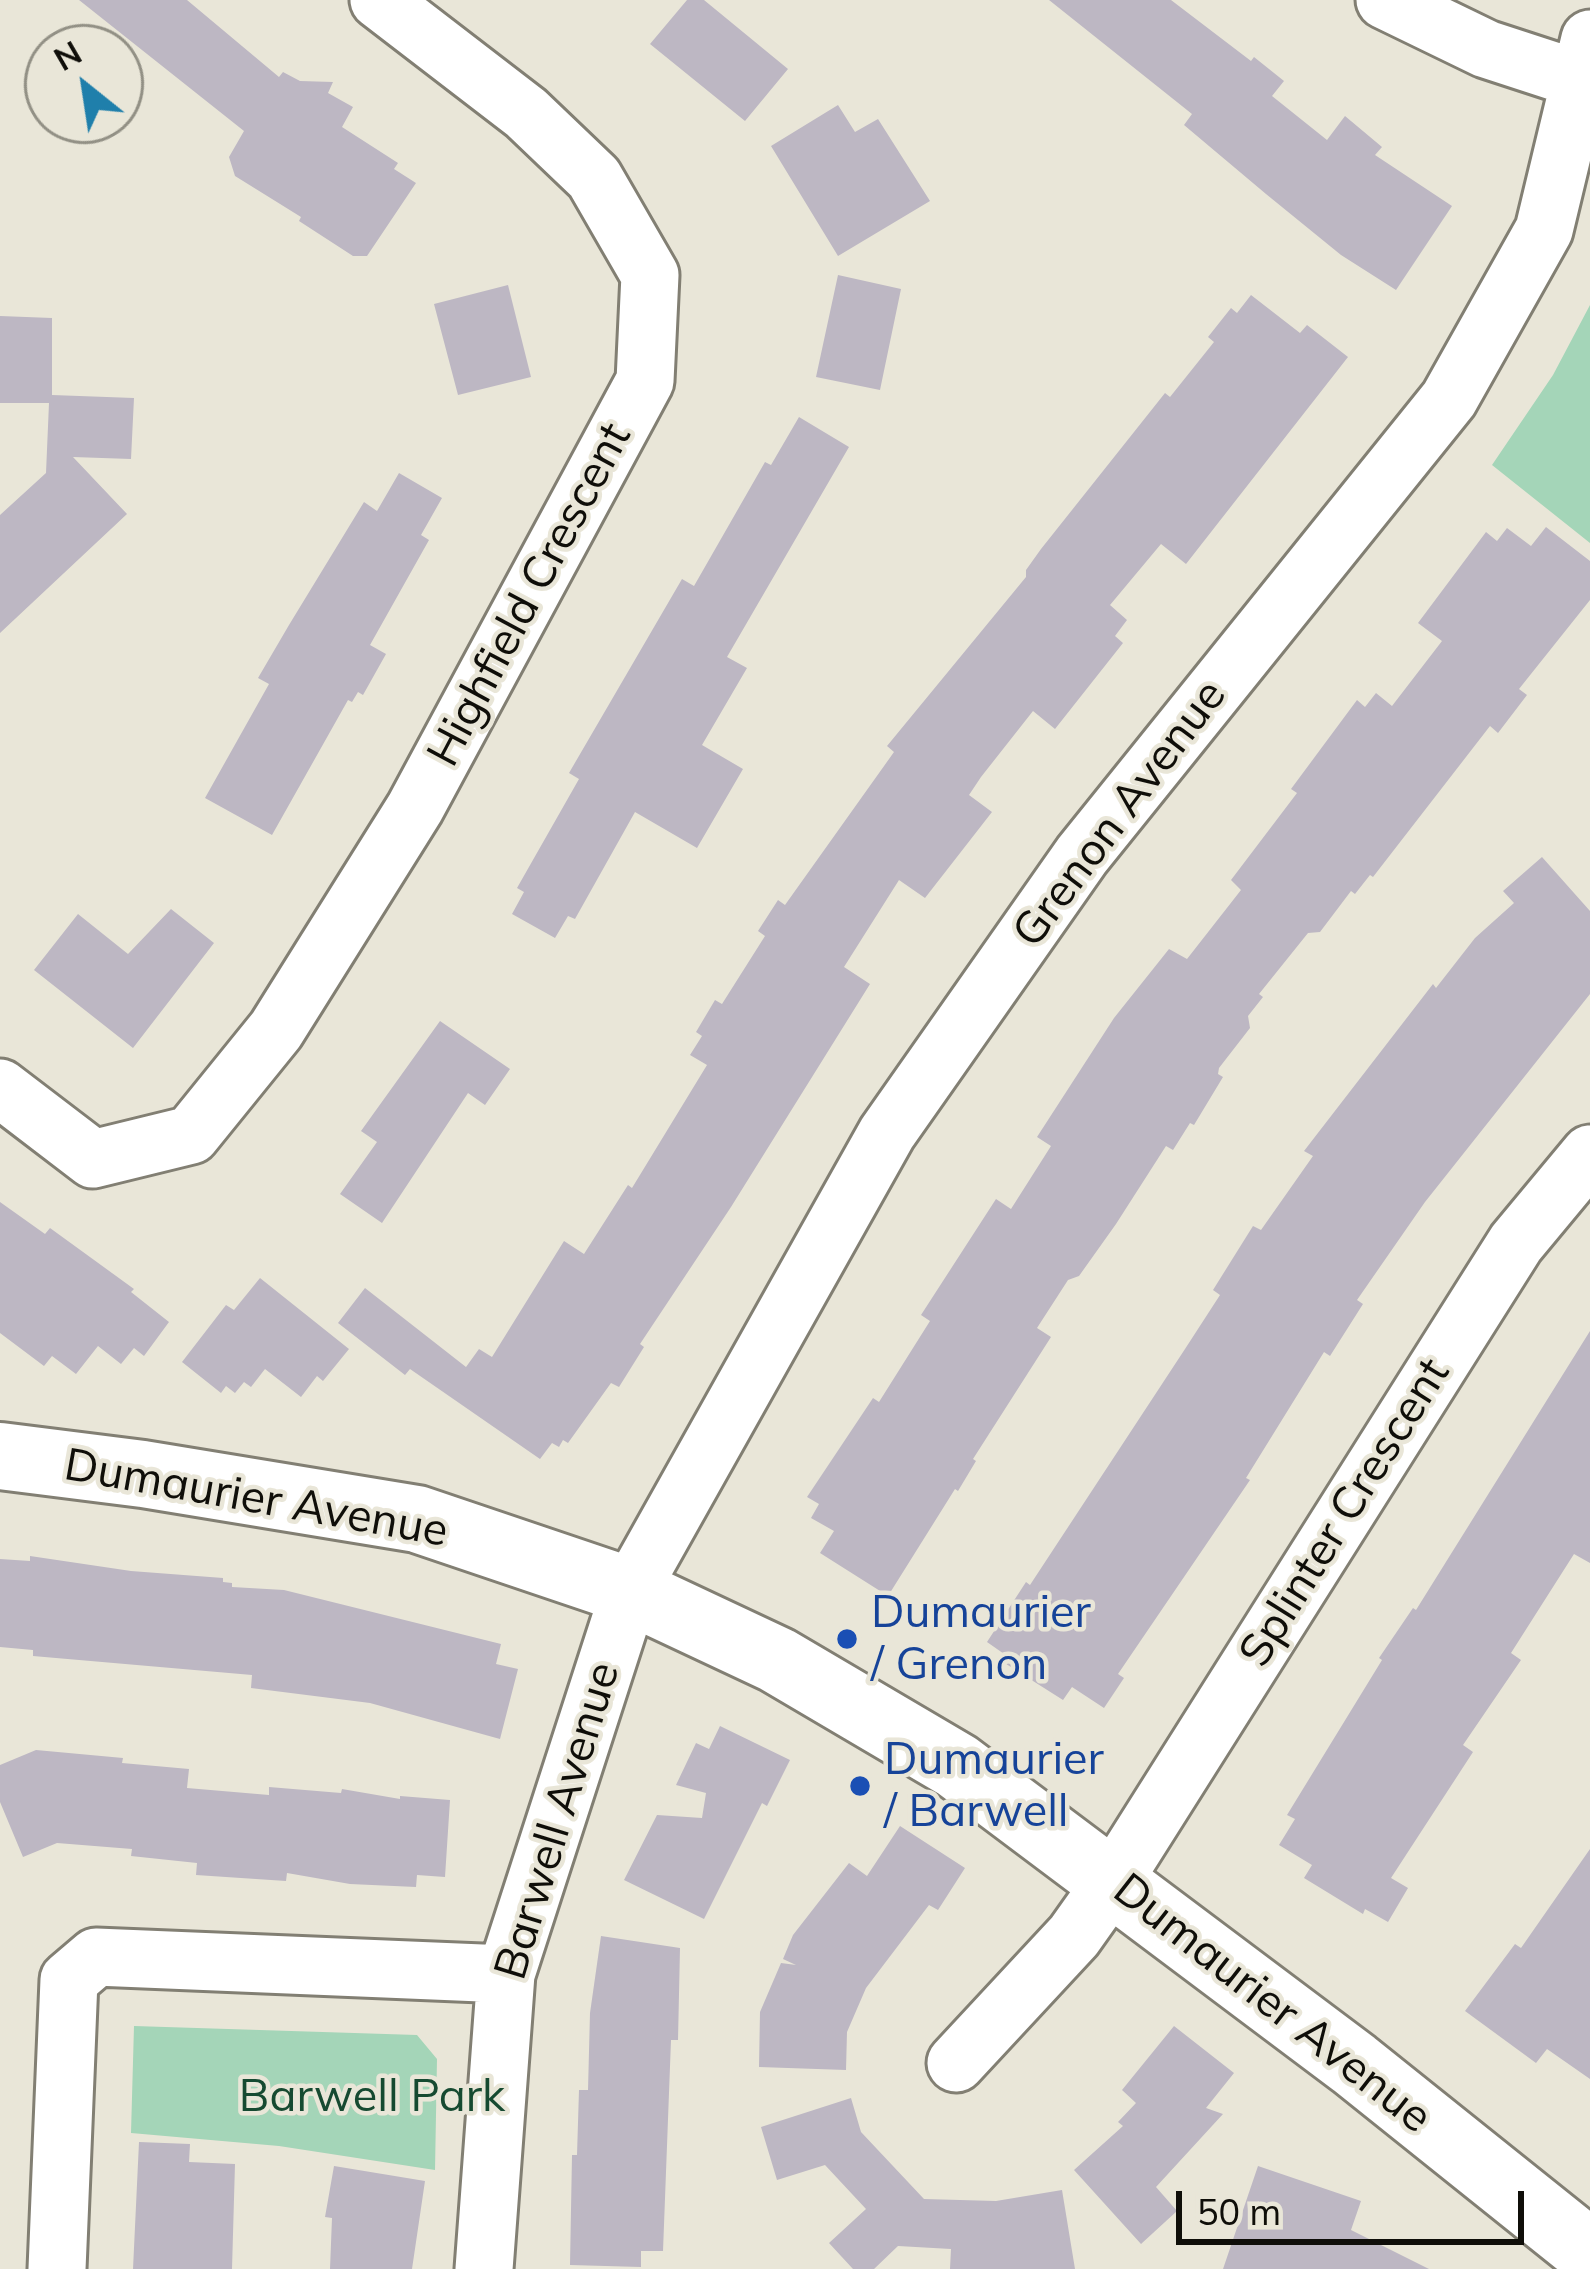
<!DOCTYPE html>
<html>
<head>
<meta charset="utf-8">
<style>
  body { margin:0 }
  #map { position:relative; width:1590px; height:2269px; overflow:hidden; background:#e9e6d8; font-family:Mulish,sans-serif }
  canvas { display:block }
  .north { position:absolute; left:24px; top:24px; width:120px; height:120px; box-sizing:border-box; background:#e9e6d8; border:3px solid #929085; border-radius:50%; rotate:330deg; font-size:33px; font-weight:700; line-height:48px; text-align:center; color:#0f0e09 }
  .north::after { content:''; display:block; margin:auto; width:42px; height:54px; background:#1f7fab; clip-path:polygon(50% 0,100% 100%,50% 72%,0 100%) }
  .scale { position:absolute; left:1176px; top:2191px; width:348px; height:54px; box-sizing:border-box; border:6px solid #0f0e09; border-top:0; padding-left:15px; font-size:36px; line-height:42px; white-space:nowrap; color:#0f0e09; -webkit-text-stroke:9px #e9e6d8; paint-order:stroke }
</style>
</head>
<body>
<div id="map">
<canvas width="1590" height="2269"></canvas>
<div class="north">N</div>
<div class="scale">50 m</div>
</div>
<script>
const context = document.querySelector('canvas').getContext('2d');
context.lineJoin = 'round';
function fillPath(path, color) {
  context.fillStyle = color;
  context.fill(path, 'evenodd');
}
function poly(rows) {
  const path = new Path2D();
  for (const r of rows) {
    path.moveTo(r[0], r[1]);
    for (let i = 2; i < r.length; i += 2) path.lineTo(r[i], r[i + 1]);
  }
  return path;
}
function strokePath(path, color, width, dash) {
  context.strokeStyle = color;
  context.lineWidth = width;
  context.lineCap = dash ? 'butt' : 'round';
  context.setLineDash(dash || []);
  context.stroke(path);
}
function drawText(font, color, halo, rows, align = 'center') {
  context.font = font + ' Mulish,sans-serif';
  context.lineWidth = 9;
  context.setLineDash([]);
  context.textBaseline = 'middle';
  context.strokeStyle = halo;
  context.fillStyle = color;
  for (const [text, x, y, turn = 0] of rows) {
    context.save();
    context.translate(x, y);
    context.rotate((+turn || 0) * Math.PI / 180);
    context.textAlign = isNaN(turn) ? turn : align;
    if (halo) context.strokeText(text, 0, 0);
    context.fillText(text, 0, 0);
    context.restore();
  }
}
fillPath(poly([
  [1590,305,1590,543,1492,465,1553,375],
  [134,2026,417,2035,437,2059,435,2170,279,2146,131,2133]
]), '#a4d5b8');
fillPath(poly([
  [79,0,187,0,279,77,283,72,300,81,333,82,328,93,353,107,342,127,398,163,394,169,416,183,367,256,353,256,299,221,301,217,235,176,229,157,244,131],
  [687,0,704,0,788,69,745,121,650,44],
  [1049,0,1171,0,1251,61,1254,57,1284,81,1272,96,1327,140,1345,116,1382,147,1375,155,1452,206,1396,290,1341,255,1266,194,1184,125,1192,114],
  [838,105,855,132,878,119,930,201,838,256,771,146],
  [838,275,901,289,880,390,816,377],
  [508,285,531,377,458,395,434,304],
  [1251,295,1300,333,1307,325,1348,357,1186,564,1161,544,1110,605,1127,620,1115,636,1123,643,1055,729,1033,711,981,777,969,795,992,812,925,898,899,880,844,967,870,984,731,1207,640,1344,644,1347,619,1387,611,1383,568,1443,563,1440,559,1447,552,1443,540,1459,410,1369,405,1375,338,1323,365,1288,466,1367,479,1349,492,1357,564,1241,584,1254,628,1185,632,1188,707,1065,690,1055,702,1036,696,1032,715,1000,722,1004,765,936,758,931,778,900,785,905,894,752,887,746,1026,577,1026,570,1041,549,1165,393,1170,397,1214,342,1208,337,1231,308,1237,313],
  [0,316,52,318,52,395,134,398,131,459,73,457,127,514,0,633,0,515,46,473,49,403,0,403],
  [799,417,849,447,727,657,747,668,702,745,743,769,697,848,635,812,575,919,568,916,555,938,512,914,524,892,517,888,579,779,569,773,682,579,694,586,765,462,771,465],
  [399,473,442,498,421,535,429,540,370,645,386,654,363,695,358,692,352,702,348,700,272,835,205,798,269,684,258,678,289,625,364,502,377,511],
  [1546,527,1590,561,1590,600,1519,689,1527,695,1498,733,1490,726,1373,877,1370,875,1355,894,1351,891,1320,932,1308,933,1259,994,1263,997,1248,1016,1250,1028,1219,1068,1218,1074,1223,1077,1194,1125,1190,1123,1173,1150,1166,1146,1116,1224,1079,1276,1068,1280,1037,1328,1051,1337,973,1459,976,1461,958,1491,955,1489,888,1596,820,1553,834,1531,811,1518,819,1504,807,1497,873,1398,879,1402,930,1321,921,1315,996,1199,1011,1209,1051,1146,1037,1137,1114,1018,1169,949,1187,959,1241,890,1231,880,1297,793,1291,789,1357,700,1365,707,1376,693,1392,706,1442,641,1418,623,1486,532,1497,541,1507,528,1531,546],
  [1542,857,1590,911,1590,994,1425,1202,1357,1300,1363,1304,1330,1356,1324,1352,1246,1478,1250,1480,1118,1674,1124,1678,1104,1708,1072,1687,1063,1700,1003,1662,1007,1656,987,1642,1026,1582,1030,1585,1185,1349,1220,1295,1213,1290,1253,1226,1261,1230,1313,1156,1304,1151,1433,984,1436,988,1475,938,1514,903,1503,891],
  [171,909,214,943,133,1048,34,970,78,914,128,954],
  [440,1021,510,1069,485,1105,468,1093,382,1223,340,1194,377,1142,361,1131],
  [0,1202,45,1234,50,1228,134,1289,131,1292,169,1322,144,1356,134,1348,121,1364,98,1346,76,1374,52,1356,44,1366,0,1333],
  [260,1278,349,1349,323,1381,317,1376,301,1397,265,1369,251,1387,244,1382,235,1393,226,1386,221,1393,182,1362,226,1305,234,1310],
  [1590,1331,1590,1563,1574,1554,1511,1653,1521,1660,1463,1745,1473,1752,1391,1878,1408,1888,1388,1922,1365,1909,1363,1914,1304,1878,1312,1865,1279,1845,1295,1819,1287,1815,1382,1660,1379,1658,1413,1608,1416,1610],
  [30,1556,131,1571,223,1578,223,1582,232,1583,232,1587,284,1590,501,1644,496,1664,518,1669,500,1739,370,1703,251,1688,252,1675,33,1656,33,1650,0,1647,0,1559,30,1561],
  [720,1726,790,1760,767,1806,762,1803,704,1919,624,1880,657,1815,702,1818,706,1793,676,1785,696,1743,709,1749],
  [36,1750,123,1758,122,1763,189,1769,187,1788,269,1795,269,1787,341,1793,342,1789,400,1799,400,1796,450,1800,445,1877,417,1875,416,1887,350,1884,287,1873,286,1881,196,1875,197,1863,131,1856,132,1849,57,1843,23,1857,0,1802,0,1765],
  [900,1826,965,1868,938,1910,929,1905,866,1988,847,2032,846,2070,759,2067,760,2012,781,1963,796,1965,783,1959,793,1935,849,1863,867,1876],
  [1590,1849,1590,2079,1547,2049,1536,2063,1465,2011,1515,1944,1521,1948],
  [601,1936,680,1948,678,2040,671,2040,663,2251,641,2251,641,2267,570,2265,572,2155,577,2155,579,2090,588,2090,590,2013],
  [1174,2026,1234,2073,1206,2108,1223,2114,1156,2187,1177,2211,1141,2244,1074,2170,1123,2126,1118,2122,1136,2103,1122,2090],
  [851,2098,861,2132,924,2199,996,2201,1062,2190,1075,2269,950,2269,951,2249,898,2246,874,2269,853,2269,829,2243,866,2209,825,2165,777,2180,761,2127],
  [139,2142,190,2144,189,2162,235,2164,232,2269,133,2269],
  [334,2166,425,2181,412,2269,330,2269,332,2218,325,2217],
  [1258,2166,1361,2201,1351,2230,1429,2269,1223,2269]
]), '#bdb7c3');
const street = poly([
  [1385,0,1486,49,1581,80],
  [0,1088,93,1159,191,1135,276,1030,415,808,645,381,650,275,594,178,526,113,379,0],
  [956,2063,1074,1936,1113,1881,1516,1243,1590,1154],
  [57,2269,69,1980,96,1957,506,1974],
  [484,2269,506,1974,630,1591,887,1133,1082,855,1449,399,1544,230,1590,39]
]);
const secondary = poly([
  [0,1456,143,1474,417,1519,630,1591,777,1660,957,1766,1354,2064,1590,2253]
]);
strokePath(street, '#827f73', 63);
strokePath(secondary, '#827f73', 72);
strokePath(street, '#fff', 57);
strokePath(secondary, '#fff', 66);
for (const [x, y, r, color] of [
  [847,1639,12,"#1a4fb4"],
  [860,1786,12,"#1a4fb4"]
]) {
  const dot = new Path2D();
  dot.arc(x, y, r, 0, 2 * Math.PI);
  context.fillStyle = color;
  context.fill(dot);
  strokePath(dot, '#e9e6d8', 4.5);
}
drawText('45px', '#0f0e09', '#e9e6d8', [
  ["Highfield Crescent",530,595,-62],
  ["Grenon Avenue",1120,814,-53],
  ["Dumaurier Avenue",256,1499,10],
  ["Splinter Crescent",1345,1513,-58],
  ["Barwell Avenue",558,1821,-73],
  ["Dumaurier Avenue",1272,2004,38]
]);
drawText('45px', '#164399', '#e9e6d8', [
  ["Dumaurier",871,1613],
  ["/ Grenon",871,1665],
  ["Dumaurier",884,1760],
  ["/ Barwell",884,1812]
], 'left');
drawText('45px', '#164a31', '#e9e6d8', [
  ["Barwell Park",372,2097]
]);
</script>
</body>
</html>
